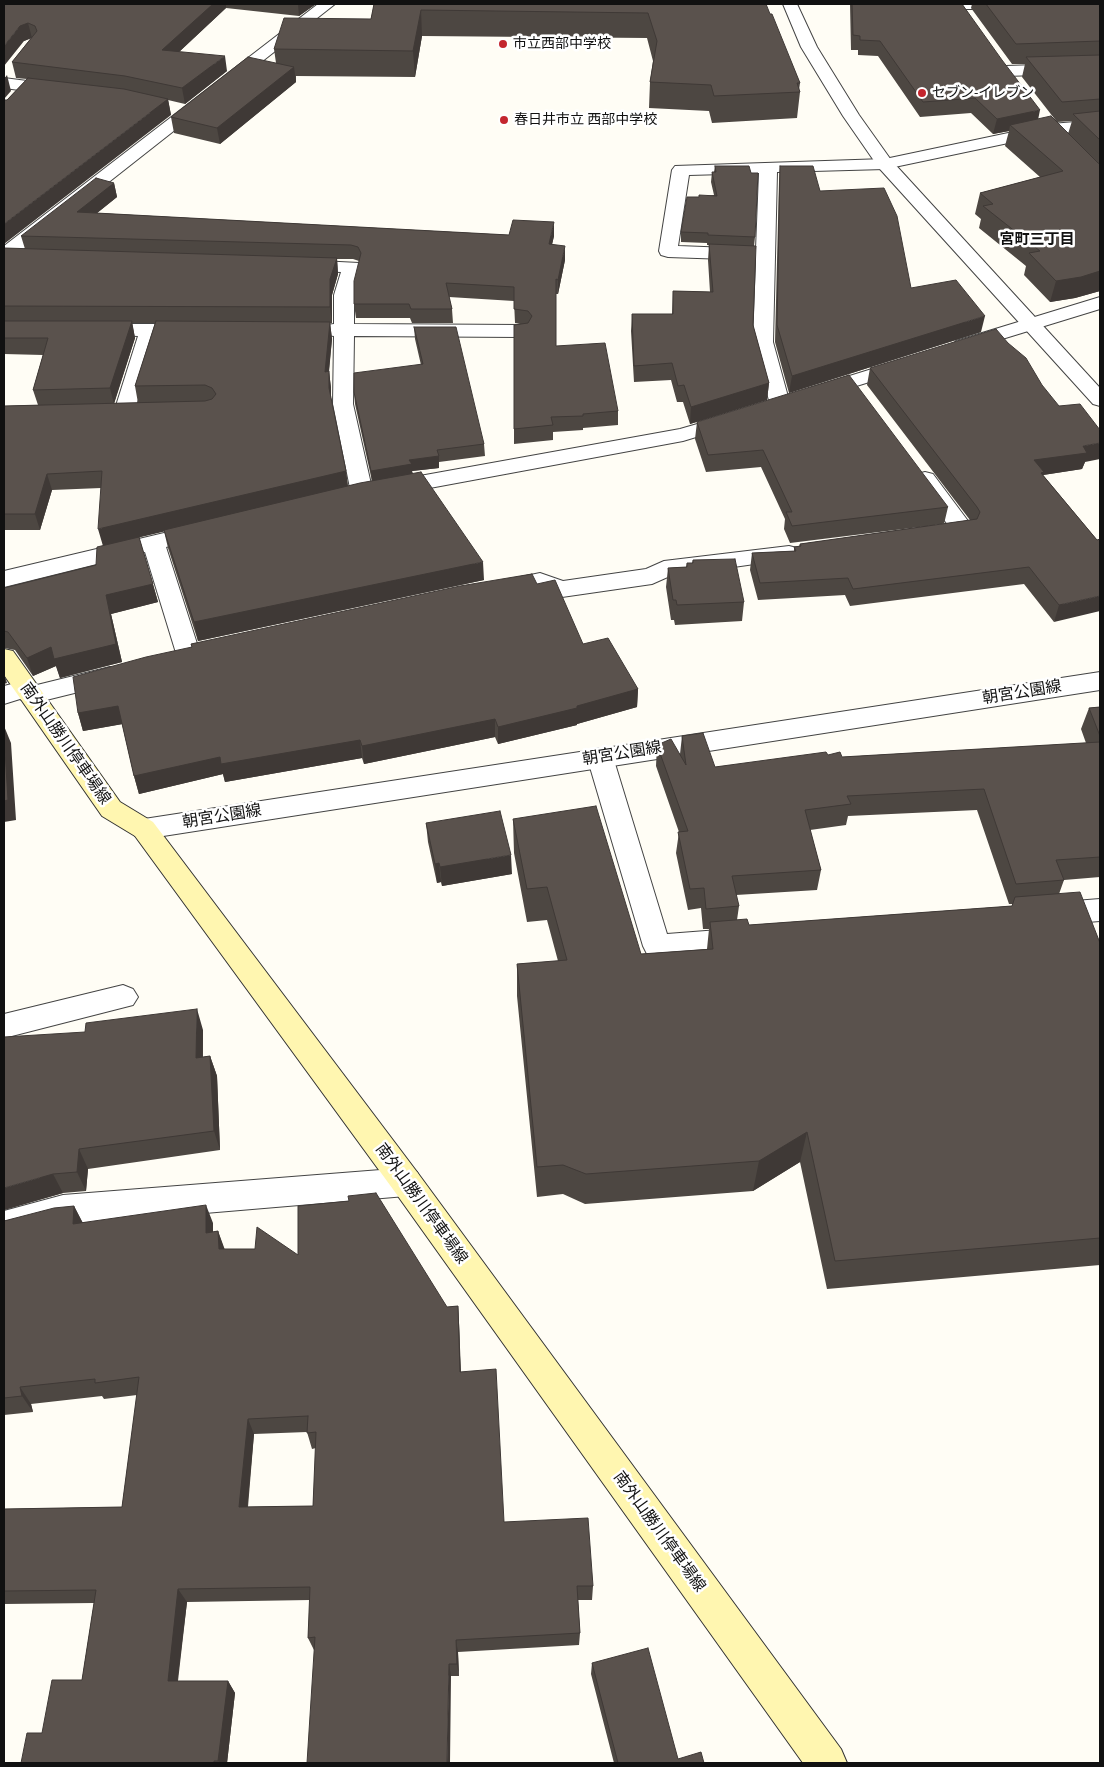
<!DOCTYPE html>
<html>
<head>
<meta charset="utf-8">
<style>
  body { margin:0 }
  #map { position:relative; width:1104px; height:1767px; overflow:hidden; background:#fffdf5; font-family:"Source Serif 4",serif }
  canvas { display:block }
  .frame { position:absolute; inset:0; border:5px solid #111; pointer-events:none }
</style>
</head>
<body>
<div id="map">
<canvas width="1104" height="1767"></canvas>
<div class="frame"></div>
</div>
<script>
const context = document.querySelector('canvas').getContext('2d');
context.lineJoin = 'round';
function poly(rows) {
  const path = new Path2D();
  for (const r of rows) {
    path.moveTo(r[0], r[1]);
    for (let i = 2; i < r.length; i += 2) path.lineTo(r[i], r[i + 1]);
  }
  return path;
}
function strokePath(path, color, width, dash) {
  context.strokeStyle = color;
  context.lineWidth = width;
  context.lineCap = dash ? 'butt' : 'round';
  context.setLineDash(dash || []);
  context.stroke(path);
}
function fillPath(path, color) {
  context.fillStyle = color;
  context.fill(path, 'evenodd');
}
function drawText(font, color, halo, rows, align = 'center') {
  context.font = font + ' "Source Serif 4","Noto Sans JP",serif';
  context.lineWidth = 5;
  context.setLineDash([]);
  context.textBaseline = 'middle';
  context.strokeStyle = halo;
  context.fillStyle = color;
  for (const [text, x, y, turn = 0] of rows) {
    context.save();
    context.translate(x, y);
    context.rotate((+turn || 0) * Math.PI / 180);
    context.textAlign = isNaN(turn) ? turn : align;
    if (halo) context.strokeText(text, 0, 0);
    context.fillText(text, 0, 0);
    context.restore();
  }
}
const minor = poly([
  [318,4,335,4,11,259,4,261,4,246,318,4],
  [952,4,984,4,981,7,976,9,960,9,955,7,952,4],
  [1100,63,1100,73,1006,76,1000,74,998,71,1000,68,1006,66,1100,63],
  [4,78,58,85,64,87,66,90,64,93,58,95,4,88,4,78],
  [1100,120,1100,130,1051,134,885,169,777,172,773,342,790,404,787,408,780,410,773,408,770,404,753,342,756,260,668,257,661,255,659,251,672,170,675,166,885,159,1051,124,1100,120],
  [759,173,756,249,678,246,689,175,759,173],
  [300,260,359,263,361,267,354,295,354,324,521,325,528,327,531,331,528,335,521,337,354,336,353,404,373,493,370,498,362,500,354,498,351,493,333,404,334,336,318,334,315,330,318,326,334,324,334,295,341,272,293,270,291,266,293,262,300,260],
  [1100,297,1100,309,963,351,956,349,953,345,956,341,1100,297],
  [95,324,190,324,197,326,200,330,197,334,190,336,158,336,134,412,131,416,124,418,117,416,114,412,138,336,88,334,85,330,88,326,95,324],
  [904,359,911,361,914,365,911,369,818,398,811,396,808,392,811,388,904,359],
  [732,414,739,416,743,420,739,424,683,441,392,495,384,493,381,488,384,483,392,481,680,429,732,414],
  [925,472,933,474,971,525,974,530,971,535,936,541,928,539,925,534,928,529,948,525,914,479,917,474,925,472],
  [202,524,210,526,213,531,210,536,166,547,200,653,197,659,188,661,179,659,176,653,145,552,4,587,4,571,202,524],
  [789,546,797,548,800,553,797,558,670,576,652,584,562,597,539,589,500,596,492,593,488,588,492,583,540,573,563,581,646,569,664,561,789,546],
  [110,667,119,670,122,676,119,682,30,704,20,699,4,704,4,686,27,680,37,685,110,667],
  [600,748,609,750,613,757,667,934,745,928,755,931,759,939,755,947,745,950,657,957,647,954,643,946,587,757,591,750,600,748],
  [1100,899,1100,921,1049,925,1039,922,1035,914,1039,906,1049,903,1100,899],
  [123,985,133,989,138,997,133,1005,4,1038,4,1014,123,985],
  [406,1168,417,1172,422,1182,417,1192,406,1196,63,1225,4,1241,4,1211,63,1195,406,1168]
]);
const tertiary = poly([
  [783,4,797,4,817,47,859,115,891,160,1100,388,1100,406,1093,404,879,168,843,116,801,47,783,4],
  [1100,672,1100,690,144,839,135,836,131,829,135,822,144,819,1100,672]
]);
const secondary = poly([
  [4,649,13,651,120,802,153,822,417,1172,841,1749,847,1763,803,1763,395,1192,135,836,102,816,4,675,4,649]
]);
strokePath(minor, '#444', 2);
strokePath(tertiary, '#444', 2);
strokePath(secondary, '#333', 2);
fillPath(minor, '#fff');
fillPath(tertiary, '#fff');
fillPath(secondary, '#fff6b0');
fillPath(poly([
  [4,4,316,4,299,16,226,8,179,52,227,71,185,104,168,100,171,115,7,100,27,79,16,78,12,62,31,38,24,41],
  [374,4,770,14,800,83,799,90,800,92,797,118,712,123,709,111,649,108,650,82,653,61,647,38,422,36,415,77,296,76,296,82,220,144,174,133,171,117,276,63,274,49,371,19],
  [850,4,962,4,1038,119,1057,122,1022,77,1025,64,1012,64,971,8,972,4,1100,4,1100,291,1075,298,1050,302,1024,275,1026,266,979,228,981,219,975,214,980,193,1040,177,1005,146,1009,131,993,134,971,113,920,117,878,56,858,55,858,50,851,50],
  [1072,121,1068,134,1057,122],
  [715,166,755,237,754,246,753,325,769,383,767,400,690,424,683,402,677,402,671,380,634,382,631,331,632,314,672,314,673,291,710,292,708,260,709,245,707,245,707,243,681,242,681,232,699,197,714,195,711,182,712,172,714,172],
  [780,166,820,191,911,288,981,332,789,393,775,342,779,182],
  [114,183,117,197,97,213,509,235,554,236,552,244,565,260,558,294,556,294,556,346,618,411,618,425,583,428,583,430,553,432,553,440,514,444,514,429,520,324,515,323,514,301,449,297,452,309,453,323,412,323,410,318,356,318,354,304,359,261,353,259,337,259,338,274,332,295,332,323,330,323,332,339,329,372,331,388,331,398,346,471,348,486,372,481,355,404,354,392,421,365,415,339,414,327,484,444,485,456,439,462,439,468,412,471,413,474,484,580,198,641,168,548,164,531,139,537,158,602,111,614,122,662,60,678,56,666,33,676,15,650,4,648,4,588,96,565,103,546,101,488,52,490,40,530,4,530,4,406,38,405,33,390,43,355,4,354,4,248,25,249,21,236],
  [132,323,155,323,135,386,138,403,114,403,135,338],
  [870,368,1085,462,1082,469,1043,475,1097,540,1054,622,1024,584,850,606,845,595,758,600,750,570,752,553,794,551,794,547,799,546,800,544,970,520,867,385],
  [697,422,948,507,944,524,790,543,784,529,785,519,761,467,706,472,695,439],
  [693,560,744,602,742,621,675,625,674,620,671,620,666,587,668,568,686,567,687,563,692,563],
  [537,584,583,644,638,689,637,707,577,724,577,725,498,744,495,737,364,764,362,758,225,782,223,774,139,794,134,776,122,724,83,731,78,713,192,647,191,644],
  [1100,707,1100,877,1064,880,1059,894,1100,943,1100,1265,827,1289,800,1162,753,1191,585,1204,563,1194,537,1197,517,996,517,964,558,961,547,920,527,922,514,853,513,819,641,954,707,949,709,929,703,929,701,908,688,910,676,853,679,832,656,766,657,745,680,754,682,736,715,767,828,755,842,757,1086,743,1081,729,1089,708],
  [977,810,1009,904,1013,904,1012,906,749,925,737,920,739,906,736,895,817,890,821,870,810,830,846,825,848,816],
  [426,823,512,874,442,886,441,882,437,883,428,842],
  [203,1030,203,1057,210,1056,217,1076,220,1150,88,1169,86,1191,63,1193,4,1210],
  [74,1206,82,1222,213,1223,213,1232,218,1231,224,1249,298,1255,447,1307,458,1306,459,1323,461,1372,504,1522,593,1586,592,1600,578,1600,580,1633,579,1645,458,1652,459,1676,451,1676,314,1650,308,1638,310,1600,187,1602,178,1681,228,1681,235,1693,227,1763,21,1763,42,1733,82,1680,94,1603,4,1604,4,1509,122,1507,137,1395,104,1399,102,1396,31,1404,33,1412,4,1415,4,1221],
  [307,1432,312,1449,316,1448,313,1506,248,1507,254,1434],
  [592,1663,678,1759,704,1763,614,1763,591,1674]
]), '#4d4742');
fillPath(poly([
  [213,4,226,4,226,8,164,66,162,50],
  [298,4,316,4,299,16],
  [421,10,422,36,415,77,413,51],
  [28,23,32,38,24,41,4,66,4,46,20,26],
  [225,56,227,71,185,104,182,88],
  [294,67,296,82,220,144,217,128],
  [7,75,11,91,4,99,4,79],
  [168,99,171,115,4,244,4,224],
  [1040,110,1037,125,1010,125,1009,131,993,134,997,119],
  [114,183,117,197,81,226,77,212],
  [554,222,554,236,549,258,549,244],
  [565,246,565,260,558,294,558,280],
  [337,258,338,274,332,295,332,323,330,307,330,279],
  [1100,271,1100,291,1075,298,1050,302,1056,281],
  [985,316,981,332,789,393,792,376],
  [132,321,135,338,114,404,110,388],
  [330,322,332,339,327,389,325,372],
  [329,371,331,388,331,404,329,388],
  [769,383,767,400,690,424,691,407],
  [1100,443,1100,459,1085,462,1082,469,1043,475,1039,489,1034,460,1083,446],
  [439,456,439,468,412,471,413,476,372,483,371,471,409,460],
  [346,471,348,488,103,546,98,529],
  [47,474,52,490,40,530,35,514],
  [483,562,484,580,198,641,194,622],
  [153,584,158,602,111,614,122,662,60,678,56,666,33,676,27,658,106,595],
  [1100,596,1100,611,1054,622,1059,605],
  [4,673,7,683,4,684],
  [638,689,637,707,577,724,577,725,498,744,498,727,577,706],
  [118,706,123,724,83,731,78,713],
  [495,719,495,737,364,764,362,746],
  [4,726,11,743,16,820,4,822],
  [360,740,362,758,225,782,223,774,139,794,134,776,220,757],
  [511,855,512,874,442,886,440,867],
  [439,863,441,882,437,883,435,864],
  [197,1009,203,1030,202,1078,196,1058],
  [210,1056,217,1076,220,1150,214,1131],
  [807,1132,800,1162,753,1191,759,1161],
  [79,1149,88,1169,86,1191,77,1172],
  [53,1174,63,1193,4,1210,4,1188],
  [206,1205,213,1223,213,1252,206,1233],
  [74,1206,84,1225,73,1224],
  [218,1231,225,1250,219,1249],
  [458,1306,459,1323,461,1388,460,1372],
  [20,1387,31,1404,33,1412,22,1396],
  [248,1419,254,1434,246,1521,239,1507],
  [178,1589,187,1602,176,1692,168,1681],
  [456,1640,458,1652,459,1676,457,1664],
  [449,1664,451,1676,450,1763,447,1763],
  [228,1681,235,1693,227,1763,220,1763,218,1761]
]), '#3f3936');
const building = poly([
  [4,4,213,4,162,50,225,56,182,88,125,76,12,62,37,31,35,26,28,23,20,26,4,46,4,4],
  [374,4,766,4,770,14,772,14,800,83,797,83,800,92,714,96,711,85,650,82,657,41,648,13,421,10,413,51,274,49,284,18,371,19,374,4],
  [852,4,962,4,1002,60,1040,110,997,119,975,98,923,102,880,41,860,40,860,36,853,35,852,4],
  [986,4,1100,4,1100,41,1016,44,986,4],
  [1100,55,1100,99,1062,102,1026,57,1100,55],
  [248,57,294,67,217,128,171,117,248,57],
  [28,78,124,89,168,99,4,224,4,100,7,100,28,78],
  [1100,111,1100,140,1073,114,1100,111],
  [1051,116,1098,163,1100,164,1100,271,1081,277,1056,281,1029,253,1040,251,983,206,993,204,980,193,1063,171,1010,125,1051,116],
  [715,166,749,166,751,173,758,173,755,237,708,235,708,233,681,232,687,197,699,197,699,195,717,196,712,172,716,172,715,166],
  [780,166,813,166,820,191,884,188,897,216,911,288,956,280,985,316,792,376,777,325,780,166],
  [96,178,114,183,77,212,509,235,513,220,554,222,549,244,565,246,558,280,556,279,556,346,605,343,618,411,583,414,583,416,551,417,553,425,514,429,514,325,528,323,532,316,528,311,514,309,514,287,446,283,452,309,411,309,409,304,354,304,354,281,361,253,358,247,351,245,21,236,96,178],
  [709,244,756,246,753,325,769,383,691,407,684,385,678,386,672,363,634,366,632,314,673,314,673,291,713,292,709,244],
  [4,248,337,258,330,279,330,307,4,306,4,248],
  [4,321,132,321,110,388,33,390,48,338,4,338,4,321],
  [156,321,330,322,325,372,329,371,329,388,346,471,98,529,102,471,47,474,35,514,4,514,4,406,205,401,212,399,216,394,212,388,205,385,135,386,156,321],
  [414,327,456,327,484,444,437,450,439,456,409,460,412,464,371,471,354,392,354,373,423,364,414,327],
  [996,329,1008,343,1026,358,1042,385,1059,406,1080,404,1100,430,1100,443,1083,446,1087,453,1034,460,1044,472,1041,473,1097,540,1100,539,1100,596,1059,605,1029,567,853,589,848,578,760,583,752,553,796,551,794,547,801,546,800,544,977,519,980,512,977,507,870,368,996,329],
  [849,375,948,507,792,526,786,512,792,512,763,450,708,455,697,422,849,375],
  [421,472,483,562,194,622,164,530,360,483,421,472],
  [139,537,153,584,106,595,116,644,54,659,51,647,27,658,8,632,4,631,4,588,96,565,97,547,139,537],
  [735,559,744,602,677,605,676,600,673,600,668,568,687,567,687,563,693,563,693,560,735,559],
  [532,574,537,584,555,580,583,644,608,638,638,689,577,706,577,708,498,727,495,719,362,746,360,740,221,764,220,757,134,776,118,706,78,713,73,677,146,657,192,647,191,644,460,586,532,574],
  [1100,707,1100,736,1089,708,1100,707],
  [703,733,715,767,826,752,828,755,840,752,842,757,1100,742,1100,857,1056,860,1064,880,1016,884,984,789,847,796,851,804,805,810,821,870,732,876,739,906,706,909,704,888,690,889,678,832,688,831,657,745,671,739,686,765,682,736,703,733],
  [4,734,8,800,4,801,4,734],
  [596,806,641,954,713,949,710,922,747,919,749,925,1012,906,1015,897,1080,892,1100,943,1100,1238,835,1261,807,1132,759,1161,586,1174,563,1165,537,1167,517,964,567,960,547,887,527,889,513,819,596,806],
  [500,811,511,855,440,867,439,863,435,864,426,823,500,811],
  [197,1009,196,1058,210,1056,214,1131,79,1149,77,1172,53,1174,4,1188,4,1037,85,1032,86,1023,197,1009],
  [376,1193,447,1307,458,1306,460,1372,496,1369,504,1522,588,1518,593,1586,577,1586,580,1633,456,1640,457,1664,449,1664,447,1763,307,1763,315,1637,308,1638,310,1587,178,1589,168,1681,228,1681,218,1761,214,1761,214,1763,21,1763,27,1733,42,1733,52,1680,82,1680,96,1590,4,1591,4,1509,122,1507,139,1377,95,1383,95,1379,20,1387,22,1396,4,1398,4,1221,54,1208,74,1206,73,1224,206,1205,206,1233,218,1231,219,1249,255,1249,257,1227,298,1255,298,1206,349,1201,348,1196,376,1193],
  [308,1416,307,1433,316,1432,313,1506,239,1507,248,1419,308,1416],
  [648,1648,678,1759,701,1752,704,1763,618,1763,592,1663,648,1648]
]);
fillPath(building, '#5a524d');
strokePath(building, '#3f3936', 1);
for (const [x, y, r, color] of [
  [503,44,5,"#c4262e"],
  [922,93,5,"#c4262e"],
  [504,120,5,"#c4262e"]
]) {
  const dot = new Path2D();
  dot.arc(x, y, r, 0, 2 * Math.PI);
  context.fillStyle = color;
  context.fill(dot);
  strokePath(dot, '#fff', 2);
}
drawText('14px', '#111', '#fff', [
  ["市立西部中学校",513,44],
  ["セブン-イレブン",932,93],
  ["春日井市立 西部中学校",514,120]
], 'left');
drawText('bold 15px', '#111', '#fff', [
  ["宮町三丁目",1037,240]
]);
drawText('16px', '#111', '#fff', [
  ["朝宮公園線",1022,693,-9],
  ["南外山勝川停車場線",65,744,55],
  ["朝宮公園線",622,754,-9],
  ["朝宮公園線",222,817,-9],
  ["南外山勝川停車場線",421,1204,54],
  ["南外山勝川停車場線",659,1532,54]
]);
</script>
</body>
</html>
